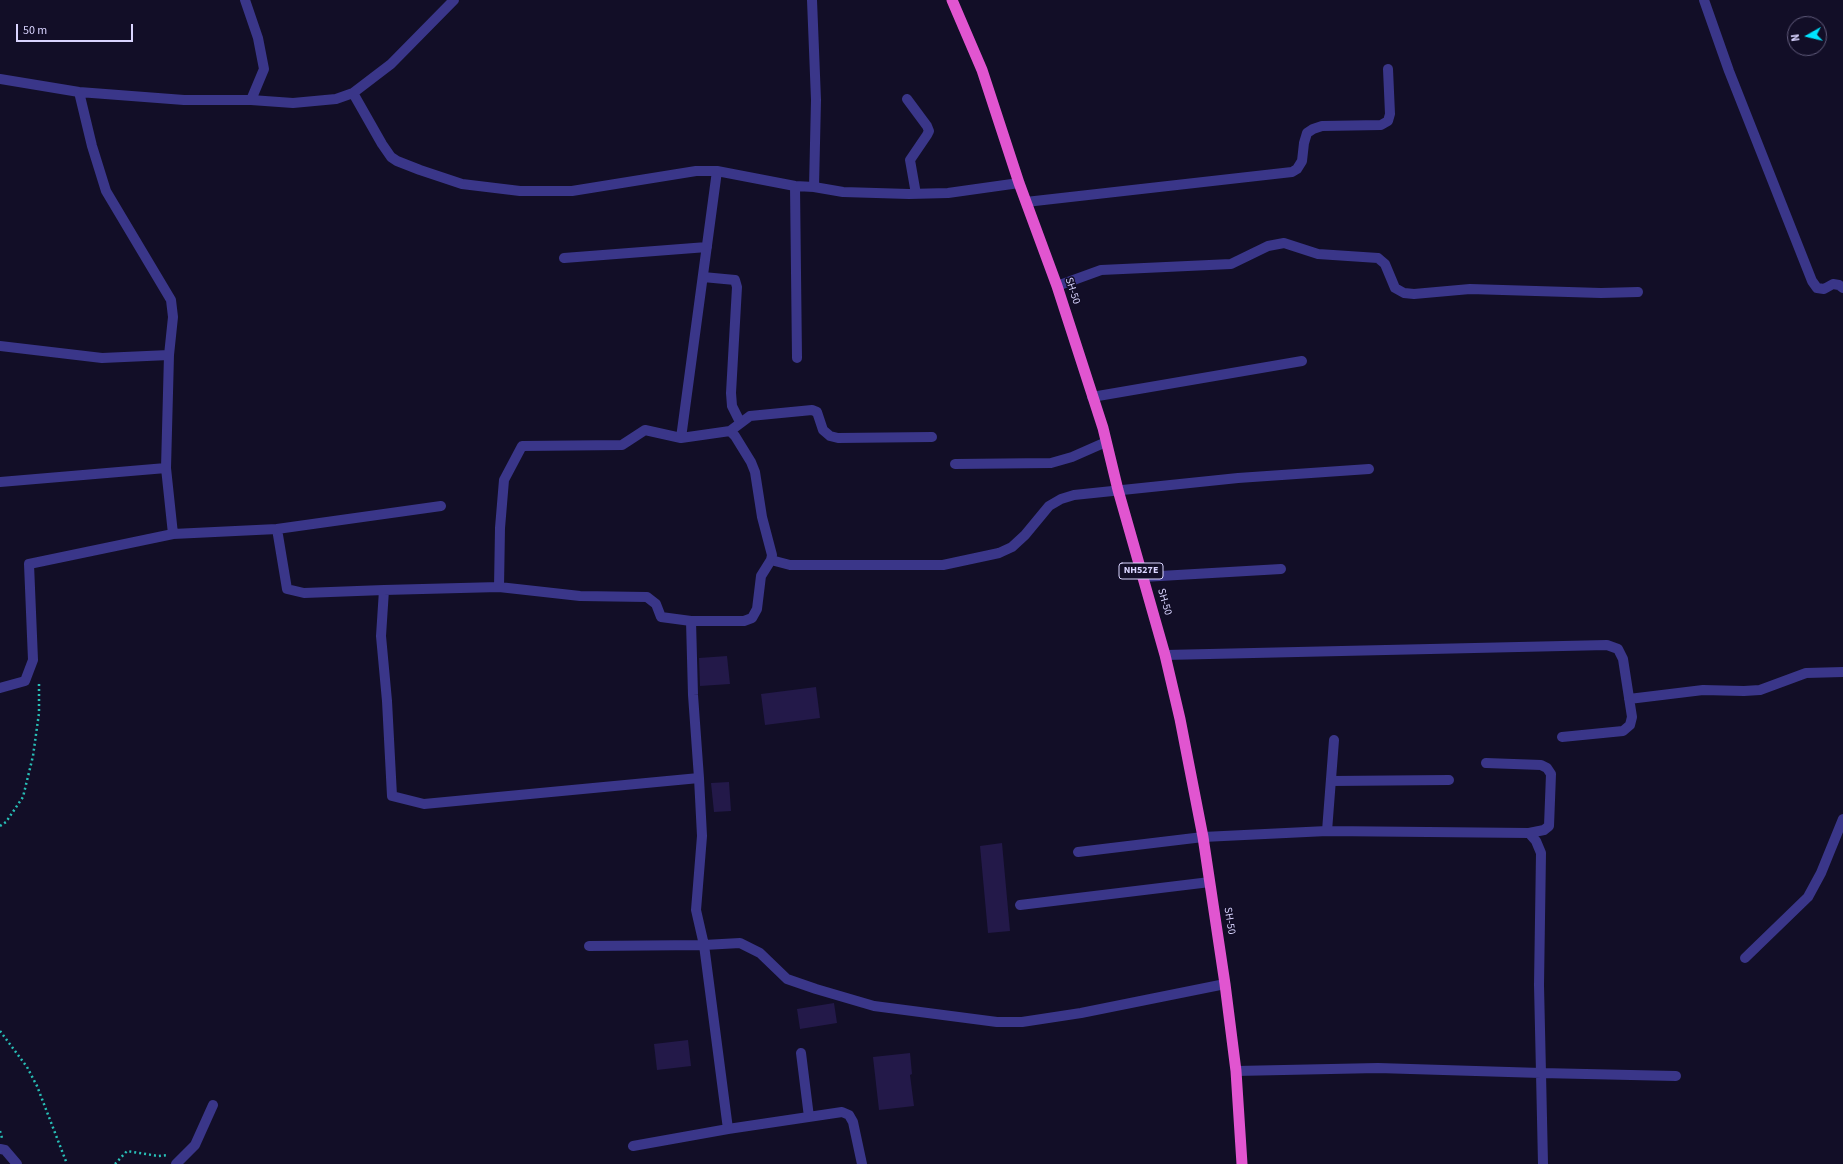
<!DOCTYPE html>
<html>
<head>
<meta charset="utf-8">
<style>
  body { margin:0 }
  #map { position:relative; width:1843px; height:1164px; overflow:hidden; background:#120e27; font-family:"Source Sans 3",sans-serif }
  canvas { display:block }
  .north { position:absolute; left:1787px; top:16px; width:40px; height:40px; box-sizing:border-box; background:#120e27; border:1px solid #625d7d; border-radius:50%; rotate:262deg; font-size:11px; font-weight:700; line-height:16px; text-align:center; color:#d9d4ff }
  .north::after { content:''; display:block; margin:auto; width:14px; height:18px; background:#00e3ff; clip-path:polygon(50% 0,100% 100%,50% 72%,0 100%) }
  .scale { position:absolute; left:16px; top:24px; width:117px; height:18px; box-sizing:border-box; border:2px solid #d9d4ff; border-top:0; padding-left:5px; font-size:12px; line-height:14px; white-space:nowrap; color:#d9d4ff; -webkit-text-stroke:3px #120e27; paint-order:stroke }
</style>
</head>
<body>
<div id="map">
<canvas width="1843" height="1164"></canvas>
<div class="north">N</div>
<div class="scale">50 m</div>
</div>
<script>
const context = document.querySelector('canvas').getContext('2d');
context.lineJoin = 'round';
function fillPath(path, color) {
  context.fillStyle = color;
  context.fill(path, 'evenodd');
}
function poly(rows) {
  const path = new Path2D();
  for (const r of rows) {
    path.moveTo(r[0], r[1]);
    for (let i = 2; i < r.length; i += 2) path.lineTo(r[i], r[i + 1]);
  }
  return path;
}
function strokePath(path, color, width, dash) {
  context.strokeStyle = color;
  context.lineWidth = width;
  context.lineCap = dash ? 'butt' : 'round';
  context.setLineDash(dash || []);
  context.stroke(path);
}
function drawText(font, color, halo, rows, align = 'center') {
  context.font = font + ' "Source Sans 3",sans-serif';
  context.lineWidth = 3;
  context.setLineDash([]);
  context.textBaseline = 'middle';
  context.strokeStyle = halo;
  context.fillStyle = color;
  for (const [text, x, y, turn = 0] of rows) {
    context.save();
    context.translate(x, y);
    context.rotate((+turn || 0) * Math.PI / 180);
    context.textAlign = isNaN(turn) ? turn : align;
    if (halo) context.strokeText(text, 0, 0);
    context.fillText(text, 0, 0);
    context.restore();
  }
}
fillPath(poly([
  [727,656,730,684,700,686,699,658],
  [816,687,820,718,765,725,761,694],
  [729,782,731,811,714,812,711,783],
  [1002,843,1010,931,988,933,980,846],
  [834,1003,837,1023,800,1029,797,1009],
  [688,1040,691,1066,657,1070,654,1044],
  [910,1053,912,1074,910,1075,914,1106,879,1110,873,1057]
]), '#231949');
strokePath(poly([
  [0,826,6,822,23,797,33,756,39,713,39,682],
  [0,1031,27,1067,37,1086,67,1164],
  [0,1131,2,1138],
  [115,1164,127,1151,158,1156,168,1155]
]), '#28bfb7', 2.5, [2, 3]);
strokePath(poly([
  [245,0,258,38,264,69,251,100],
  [812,0,816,100,814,187],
  [1704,0,1729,71,1812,281,1817,288,1824,289,1833,284,1839,285,1843,288],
  [0,79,79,92,184,100,251,100,293,103,336,99,353,93,391,64,454,0],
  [79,92,92,146,106,191,171,300,173,317,169,355,166,468,173,534],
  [353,93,382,144,391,157,397,161,420,170,462,184,520,191,572,191,696,171,717,171,795,186,814,187,843,192,909,194,948,193,1019,183],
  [907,99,927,126,929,131,927,135,910,160,916,194],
  [795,186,797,358],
  [1026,202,1292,172,1297,169,1302,161,1304,143,1307,133,1313,129,1322,126,1381,125,1388,121,1390,114,1388,69],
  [564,258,707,247],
  [703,277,735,280,737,287,731,393,732,406,740,422],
  [1057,286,1101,270,1231,264,1268,246,1284,243,1318,254,1378,258,1385,264,1395,288,1404,293,1414,294,1470,289,1601,293,1638,292],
  [0,346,102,358,169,355],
  [1092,397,1302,361],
  [730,431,750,416,812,410,817,412,823,430,830,436,838,438,932,437],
  [681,438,717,171],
  [955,464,1051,463,1072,457,1106,442],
  [0,482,166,468],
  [277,529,441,506],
  [1143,577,1281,569],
  [499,587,500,528,504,480,522,446,622,445,645,430,681,438,730,431,735,436,751,462,755,472,762,517,772,555,771,560],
  [691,621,693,695,699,778,424,804,392,796,387,701,381,636,384,590,499,587,580,596,647,597,656,604,661,617,691,621,744,621,752,618,757,609,761,576,771,560,790,565,943,565,999,553,1012,547,1025,535,1049,506,1061,499,1074,495,1238,478,1369,469],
  [1165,655,1607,645,1618,649,1623,659,1632,717,1630,725,1623,731,1562,737],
  [0,688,25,681,33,660,29,564,173,534,277,529,287,589,304,593,384,590],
  [1629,699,1703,690,1744,691,1760,690,1806,673,1843,672],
  [1486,763,1541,765,1547,768,1551,774,1549,826,1544,830,1529,833],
  [699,778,702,836,696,910,704,945,728,1129,842,1112,849,1115,853,1122,862,1164],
  [1331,781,1449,780],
  [1327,831,1334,740],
  [1078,852,1203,837,1327,831,1529,833,1536,841,1541,853,1539,985,1541,1073,1676,1076],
  [1020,905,1210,882],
  [589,946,704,945,740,943,760,953,787,979,816,989,874,1006,997,1022,1022,1022,1081,1013,1225,984],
  [1745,958,1808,897,1821,873,1843,819],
  [801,1053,809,1117],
  [1236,1071,1378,1068,1541,1073,1543,1164],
  [633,1146,728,1129],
  [0,1149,5,1150,17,1164],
  [176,1164,195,1145,213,1105]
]), '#3a3689', 10);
strokePath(poly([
  [952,0,982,70,1019,183,1057,286,1103,428,1118,490,1165,655,1180,719,1203,837,1225,984,1236,1071,1242,1164]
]), '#e155d0', 11);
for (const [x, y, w] of [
  [1141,571,44]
]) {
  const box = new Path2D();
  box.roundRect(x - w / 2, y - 8, w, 16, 3);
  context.fillStyle = '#120e27';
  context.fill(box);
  strokePath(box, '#d9d4ff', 1);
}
drawText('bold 10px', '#d9d4ff', null, [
  ["NH527E",1141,571]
]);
drawText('11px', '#d9d4ff', '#120e27', [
  ["SH-50",1072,291,72],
  ["SH-50",1164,602,74],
  ["SH-50",1229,921,81]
]);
</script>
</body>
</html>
